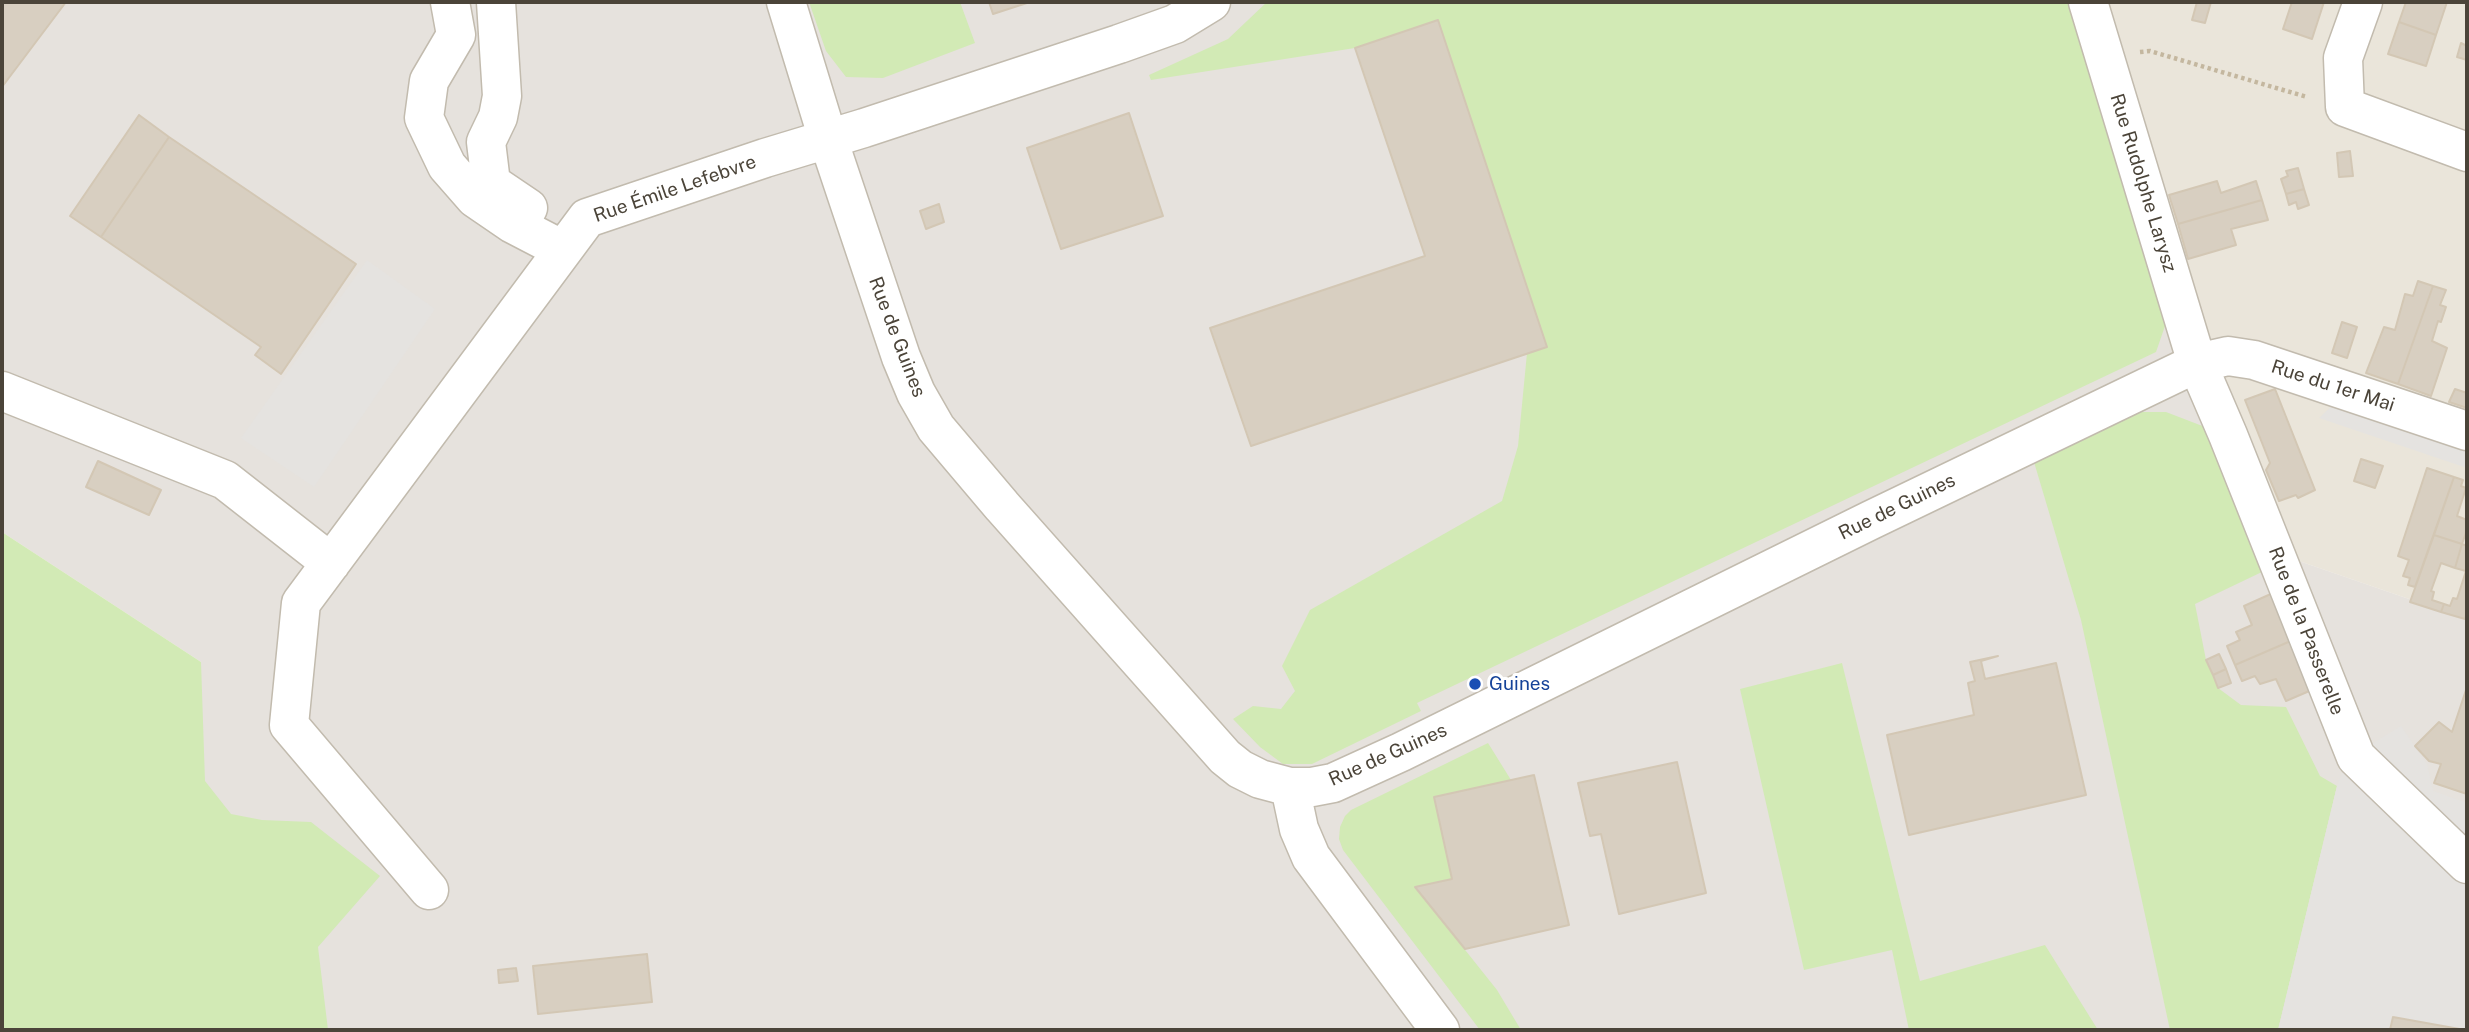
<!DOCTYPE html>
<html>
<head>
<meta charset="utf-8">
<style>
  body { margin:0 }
  #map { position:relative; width:2469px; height:1032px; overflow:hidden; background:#f6f3ec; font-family:"Public Sans",sans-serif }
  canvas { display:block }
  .frame { position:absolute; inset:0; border:4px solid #4b4439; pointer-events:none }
</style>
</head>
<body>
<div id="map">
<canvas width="2469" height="1032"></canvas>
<div class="frame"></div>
</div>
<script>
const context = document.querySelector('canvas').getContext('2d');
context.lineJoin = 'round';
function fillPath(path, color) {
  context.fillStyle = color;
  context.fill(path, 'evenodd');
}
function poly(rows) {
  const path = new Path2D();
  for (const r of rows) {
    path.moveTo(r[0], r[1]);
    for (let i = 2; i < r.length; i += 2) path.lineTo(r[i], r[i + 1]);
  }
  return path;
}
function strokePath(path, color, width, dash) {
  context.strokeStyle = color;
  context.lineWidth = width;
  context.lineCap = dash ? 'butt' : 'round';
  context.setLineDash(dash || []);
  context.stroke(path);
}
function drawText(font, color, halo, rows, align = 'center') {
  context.font = font + ' "Public Sans",sans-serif';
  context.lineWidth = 6;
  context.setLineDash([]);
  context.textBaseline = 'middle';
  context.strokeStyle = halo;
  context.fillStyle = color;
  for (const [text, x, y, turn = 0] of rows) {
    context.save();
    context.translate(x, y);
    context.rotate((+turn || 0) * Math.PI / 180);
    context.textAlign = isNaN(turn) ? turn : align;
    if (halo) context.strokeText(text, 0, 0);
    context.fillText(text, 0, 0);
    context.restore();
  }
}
fillPath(poly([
  [2104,2,2467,2,2467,619,2296,560,2230,406]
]), '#eae5da');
fillPath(poly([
  [2,2,2104,2,2230,406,2296,560,2467,619,2467,1030,2,1030,201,662,2,532]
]), '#e6e2dd');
fillPath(poly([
  [809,2,960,2,975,43,883,78,846,77,826,51],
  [1267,2,2073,2,2163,302,2165,326,2156,352,1417,703,1421,711,1312,764,1283,764,1260,747,1233,719,1253,706,1281,709,1295,691,1282,666,1310,610,1502,501,1518,446,1527,353,1547,346,1492,185,1355,48,1151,80,1149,75,1228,39],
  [2140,412,2166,412,2205,427,2264,571,2195,604,2206,660,2218,688,2241,705,2286,707,2320,776,2337,786,2278,1030,2170,1030,2081,620,2034,462],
  [2,532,201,662,205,781,231,814,262,820,311,822,380,876,318,947,328,1030,2,1030],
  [1842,663,1920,981,2045,945,2098,1030,1909,1030,1892,950,1804,970,1740,689],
  [1488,743,1511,780,1434,797,1452,879,1415,887,1497,990,1521,1030,1480,1030,1343,850,1339,839,1340,827,1345,816,1351,810]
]), '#d2eab5');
fillPath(poly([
  [367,260,435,309,314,487,241,438],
  [2348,391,2467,431,2467,468,2319,418],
  [2401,726,2427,764,2433,791,2467,803,2467,1030,2278,1030,2337,786,2347,759]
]), '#e5e3e0');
const building = poly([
  [2,2,66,2,2,87,2,2],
  [989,2,1030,2,993,14,989,2],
  [2197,2,2211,2,2205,23,2192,20,2197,2],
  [2292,2,2324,2,2312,39,2283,29,2292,2],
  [2406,2,2447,2,2436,35,2399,22,2406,2],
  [1438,20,1547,347,1251,446,1210,328,1425,256,1355,48,1438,20],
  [2399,22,2436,35,2426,66,2388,54,2399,22],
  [2461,43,2467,46,2467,60,2457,57,2461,43],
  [1129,113,1163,216,1061,249,1027,148,1129,113],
  [139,115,169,137,101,237,70,216,139,115],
  [169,137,356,264,281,374,255,355,261,347,101,237,169,137],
  [2350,151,2353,176,2339,177,2337,153,2350,151],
  [2298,168,2304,189,2286,194,2281,179,2288,176,2286,171,2298,168],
  [2217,181,2221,193,2256,181,2262,200,2178,224,2169,195,2217,181],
  [2304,189,2309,205,2298,209,2296,202,2289,205,2286,194,2304,189],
  [2262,200,2268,220,2231,229,2236,245,2188,259,2178,224,2262,200],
  [939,204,944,222,926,229,920,211,939,204],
  [2418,281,2433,286,2398,384,2366,373,2384,327,2395,330,2405,294,2413,296,2418,281],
  [2433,286,2446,290,2440,305,2446,307,2441,322,2438,321,2432,341,2447,348,2431,396,2398,384,2433,286],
  [2342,322,2357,327,2347,358,2332,353,2342,322],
  [2275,389,2315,490,2298,498,2296,495,2279,501,2266,470,2270,463,2245,400,2275,389],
  [2455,389,2467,393,2467,408,2449,402,2455,389],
  [2361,459,2383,466,2375,488,2354,481,2361,459],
  [98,461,161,490,149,515,86,487,98,461],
  [2427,468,2454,477,2415,587,2408,585,2410,578,2403,576,2409,560,2398,556,2427,468],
  [2454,477,2463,480,2461,486,2466,488,2457,516,2467,520,2467,530,2462,544,2434,535,2454,477],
  [2434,535,2462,544,2455,568,2441,563,2431,591,2434,592,2432,600,2444,604,2441,612,2410,602,2434,535],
  [2462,544,2467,546,2467,612,2465,619,2441,612,2444,604,2450,606,2453,598,2457,599,2466,571,2455,568,2462,544],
  [2273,593,2293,640,2235,665,2227,646,2240,640,2236,632,2252,625,2244,606,2273,593],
  [2293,640,2314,689,2286,701,2276,679,2260,684,2255,676,2242,681,2235,665,2293,640],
  [2219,654,2226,669,2213,675,2206,660,2219,654],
  [1998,656,1981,661,1985,679,2056,663,2086,795,1909,835,1887,735,1974,715,1968,683,1975,681,1970,662,1998,656],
  [2226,669,2231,683,2218,688,2213,675,2226,669],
  [2467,687,2467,794,2434,783,2441,764,2429,761,2415,746,2439,722,2452,732,2467,687],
  [1677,762,1706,893,1619,914,1601,834,1590,836,1578,783,1677,762],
  [1534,775,1569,925,1465,949,1415,887,1452,879,1434,797,1534,775],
  [647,954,652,1002,538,1014,533,966,647,954],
  [516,968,518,981,499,983,498,970,516,968],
  [2393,1017,2465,1030,2390,1030,2393,1017]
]);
fillPath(building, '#d8cfc1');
strokePath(building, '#d3c7b4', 2);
const minor = poly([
  [450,2,456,35,429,81,424,118,447,166,475,198,513,224,563,250],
  [496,2,502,96,498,117,486,142,491,183,528,208],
  [786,2,828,139,901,357,916,393,936,428,1002,506,1225,757,1240,769,1260,779,1290,787,1312,787,1333,783,1401,752,1871,520,2197,363,2228,356,2254,360,2467,431],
  [2088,2,2197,363,2228,435,2356,757,2467,864],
  [2363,2,2343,58,2345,107,2467,152],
  [2,391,225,480,331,563],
  [1290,787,1299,829,1311,857,1440,1030],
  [429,890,289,725,301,603,587,218,765,158,864,128,1119,44,1175,24,1211,2]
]);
strokePath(minor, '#c2bbae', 41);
strokePath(poly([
  [2140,52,2150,51,2307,97]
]), '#c4b79f', 4.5, [3.5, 3.5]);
strokePath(minor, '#fff', 38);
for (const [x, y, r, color] of [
  [1475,684,7,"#1a4fb4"]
]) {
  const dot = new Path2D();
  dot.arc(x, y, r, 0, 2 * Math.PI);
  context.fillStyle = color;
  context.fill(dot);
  strokePath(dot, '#fff', 2.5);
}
drawText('19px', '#4b4439', '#fff', [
  ["Rue Rudolphe Larysz",2143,183,73],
  ["Rue Émile Lefebvre",675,189,-19],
  ["Rue de Guines",897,337,69],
  ["Rue du 1er Mai",2333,386,18],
  ["Rue de Guines",1897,507,-26],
  ["Rue de la Passerelle",2306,631,69],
  ["Rue de Guines",1388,755,-24]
]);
drawText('19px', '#164399', '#fff', [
  ["Guines",1489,684]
], 'left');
</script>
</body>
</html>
